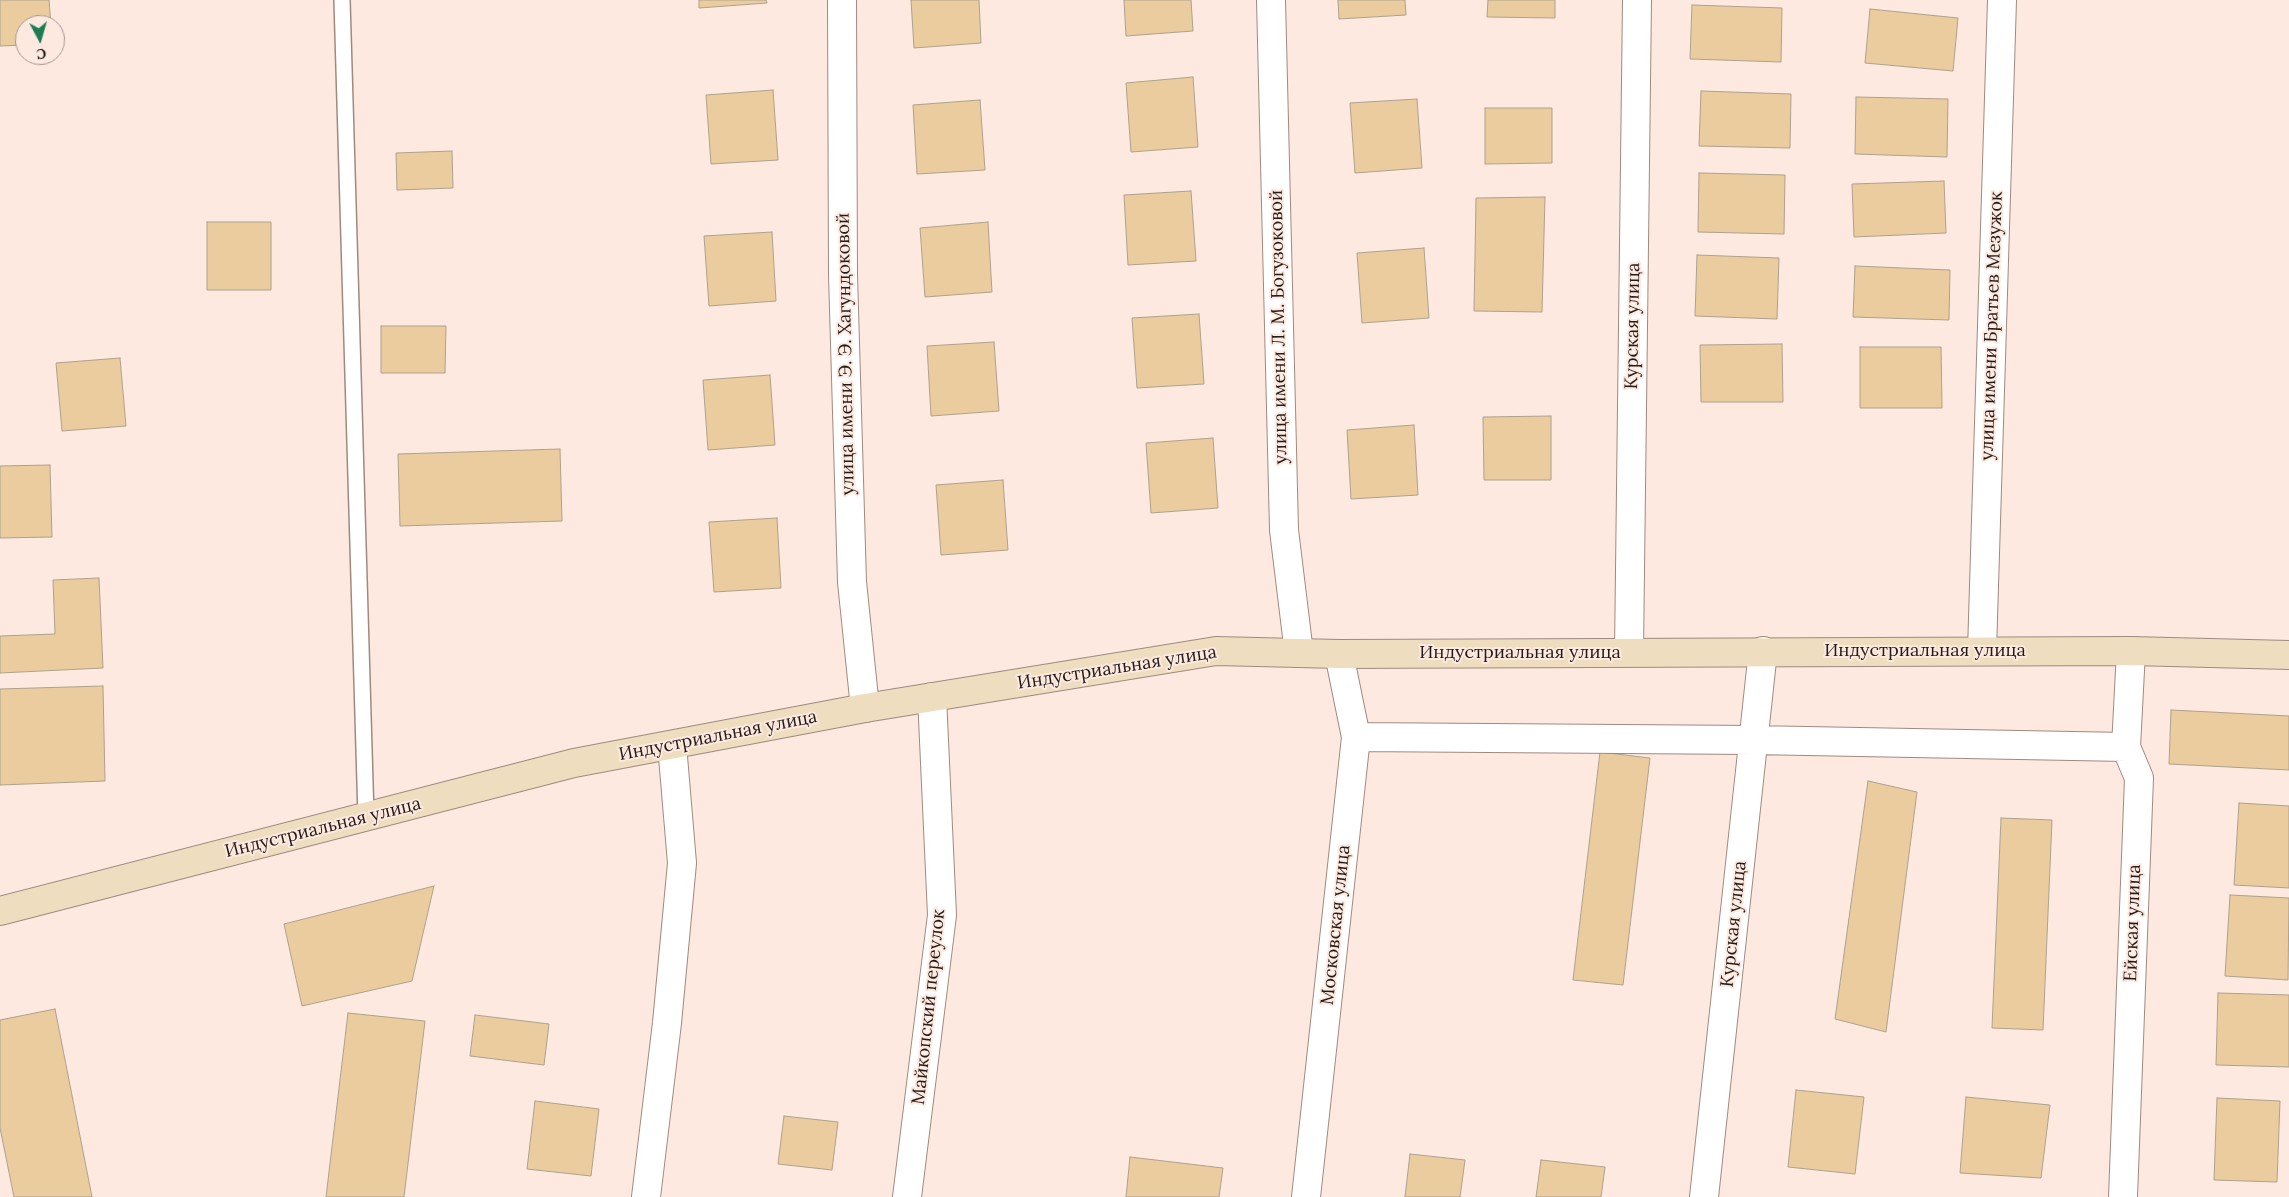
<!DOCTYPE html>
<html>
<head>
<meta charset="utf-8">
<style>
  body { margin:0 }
  #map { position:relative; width:2289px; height:1197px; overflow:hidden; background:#fde9e0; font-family:Lora,serif }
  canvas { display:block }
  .north { position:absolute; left:15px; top:15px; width:50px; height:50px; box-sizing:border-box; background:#fde9e0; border:1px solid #a69790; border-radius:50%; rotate:174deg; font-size:14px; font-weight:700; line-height:20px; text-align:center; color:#231b17 }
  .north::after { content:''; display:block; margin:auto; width:18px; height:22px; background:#1d7b52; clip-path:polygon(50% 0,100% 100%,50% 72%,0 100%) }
</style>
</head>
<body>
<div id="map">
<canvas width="2289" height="1197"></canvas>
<div class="north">С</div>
</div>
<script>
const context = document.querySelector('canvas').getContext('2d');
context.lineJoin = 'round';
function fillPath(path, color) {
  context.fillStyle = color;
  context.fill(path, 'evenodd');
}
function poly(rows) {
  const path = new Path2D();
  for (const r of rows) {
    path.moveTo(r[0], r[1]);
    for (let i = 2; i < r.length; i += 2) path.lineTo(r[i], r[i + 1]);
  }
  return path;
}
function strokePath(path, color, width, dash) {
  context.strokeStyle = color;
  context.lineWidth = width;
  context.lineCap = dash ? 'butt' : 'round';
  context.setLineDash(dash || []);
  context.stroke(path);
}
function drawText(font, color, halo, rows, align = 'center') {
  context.font = font + ' Lora,serif';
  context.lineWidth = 4;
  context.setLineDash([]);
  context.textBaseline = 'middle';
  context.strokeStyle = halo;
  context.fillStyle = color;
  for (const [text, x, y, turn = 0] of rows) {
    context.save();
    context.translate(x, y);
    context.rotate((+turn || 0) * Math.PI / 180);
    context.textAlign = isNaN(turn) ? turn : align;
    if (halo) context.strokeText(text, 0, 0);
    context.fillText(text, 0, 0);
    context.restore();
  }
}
const building = poly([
  [0,0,49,0,51,25,25,25,25,45,0,46,0,0],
  [699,0,766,0,767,3,699,8,699,0],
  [911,0,979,0,981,43,914,48,911,0],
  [1124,0,1191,0,1193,31,1126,36,1124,0],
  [1338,0,1405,0,1406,15,1339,19,1338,0],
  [1488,0,1555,0,1555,18,1487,17,1488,0],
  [1692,5,1782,8,1781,62,1690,59,1692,5],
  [1870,9,1958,18,1953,71,1865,63,1870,9],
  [1193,77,1198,147,1131,152,1126,83,1193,77],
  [773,90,778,160,711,164,706,95,773,90],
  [1701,91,1791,94,1790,148,1699,146,1701,91],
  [1856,97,1948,99,1947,157,1855,154,1856,97],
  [1417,99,1422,168,1355,173,1350,103,1417,99],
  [980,100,985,170,917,174,913,105,980,100],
  [1485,108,1552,108,1552,163,1485,164,1485,108],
  [452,151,453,188,397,190,396,153,452,151],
  [1699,173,1785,175,1784,234,1698,232,1699,173],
  [1944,181,1946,233,1854,237,1852,184,1944,181],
  [1191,191,1196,261,1128,265,1124,195,1191,191],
  [1545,197,1542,312,1474,311,1476,198,1545,197],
  [207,222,271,222,271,290,207,290,207,222],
  [988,222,992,292,925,297,920,228,988,222],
  [772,232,776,301,709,306,704,236,772,232],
  [1424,248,1429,318,1362,323,1357,253,1424,248],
  [1697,255,1779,258,1777,319,1695,316,1697,255],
  [1855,266,1950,270,1949,320,1853,317,1855,266],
  [1199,314,1204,384,1137,388,1132,318,1199,314],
  [381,326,446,326,445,373,381,373,381,326],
  [994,342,999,411,931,416,927,346,994,342],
  [1782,344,1783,402,1701,402,1700,345,1782,344],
  [1860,347,1941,347,1942,408,1860,408,1860,347],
  [120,358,126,426,62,431,56,363,120,358],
  [770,375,775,445,708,450,703,380,770,375],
  [1551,416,1551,480,1484,480,1483,417,1551,416],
  [1414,425,1418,495,1351,499,1347,430,1414,425],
  [1213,438,1218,508,1151,513,1146,443,1213,438],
  [560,449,562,521,400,526,398,454,560,449],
  [50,465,52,537,0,538,0,466,50,465],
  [1003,480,1008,550,941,555,936,485,1003,480],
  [777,518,781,588,714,592,709,522,777,518],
  [99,578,103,668,0,673,0,636,55,634,53,580,99,578],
  [103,686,105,781,0,785,0,689,103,686],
  [2171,710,2289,716,2289,770,2169,764,2171,710],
  [1600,752,1650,758,1623,985,1573,980,1600,752],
  [1868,781,1917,792,1886,1032,1835,1019,1868,781],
  [2239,803,2289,806,2289,888,2234,885,2239,803],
  [2001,818,2052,820,2043,1030,1992,1028,2001,818],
  [434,886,412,981,302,1006,284,924,434,886],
  [2230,895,2289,898,2288,980,2225,976,2230,895],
  [2218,993,2289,995,2289,1067,2216,1065,2218,993],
  [55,1009,92,1197,14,1197,0,1128,0,1020,55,1009],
  [348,1013,425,1021,404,1197,326,1197,348,1013],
  [475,1015,549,1024,544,1065,470,1056,475,1015],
  [1796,1090,1864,1097,1855,1174,1788,1167,1796,1090],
  [1966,1097,2050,1105,2041,1178,1960,1173,1966,1097],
  [2217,1098,2280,1101,2277,1182,2214,1180,2217,1098],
  [535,1101,599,1109,591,1176,527,1169,535,1101],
  [784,1116,838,1122,832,1170,778,1164,784,1116],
  [1410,1154,1465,1160,1460,1197,1405,1197,1410,1154],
  [1130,1157,1223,1168,1219,1197,1126,1197,1130,1157],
  [1541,1160,1605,1167,1601,1197,1536,1197,1541,1160]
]);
fillPath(building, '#eacc9f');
strokePath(building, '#aea18e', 1);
const lane = poly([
  [342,0,366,817]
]);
const street = poly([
  [842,0,843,275,852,582,865,708],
  [1271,0,1284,530,1299,653],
  [1982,651,2002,0],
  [1629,652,1637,0],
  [1356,737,1753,740,2126,747],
  [646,1197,667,1023,682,863,672,745],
  [907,1197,942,915,932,697],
  [1306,1197,1356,737,1339,654],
  [1704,1197,1763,651],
  [2123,1197,2139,778,2126,747,2131,651]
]);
const secondary = poly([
  [0,911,574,763,865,708,1216,651,1339,654,2131,651,2289,655]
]);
strokePath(lane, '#a08980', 18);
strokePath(street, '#a08980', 30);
strokePath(secondary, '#a08980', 30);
strokePath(lane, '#fff', 15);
strokePath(street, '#fff', 28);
strokePath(secondary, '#eeddbf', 28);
drawText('18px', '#231b17', '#fde9e0', [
  ["Курская улица",1633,326,-89],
  ["улица имени Братьев Мезужок",1992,326,-88],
  ["улица имени Л. М. Богузоковой",1279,327,-91],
  ["улица имени Э. Э. Хагундоковой",846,354,-91],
  ["Индустриальная улица",1925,651],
  ["Индустриальная улица",1520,653],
  ["Индустриальная улица",1117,668,-9],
  ["Индустриальная улица",718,736,-11],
  ["Индустриальная улица",323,828,-14],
  ["Ейская улица",2133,923,-88],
  ["Курская улица",1734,924,-84],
  ["Московская улица",1336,925,-84],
  ["Майкопский переулок",929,1007,-84]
]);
</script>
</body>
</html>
